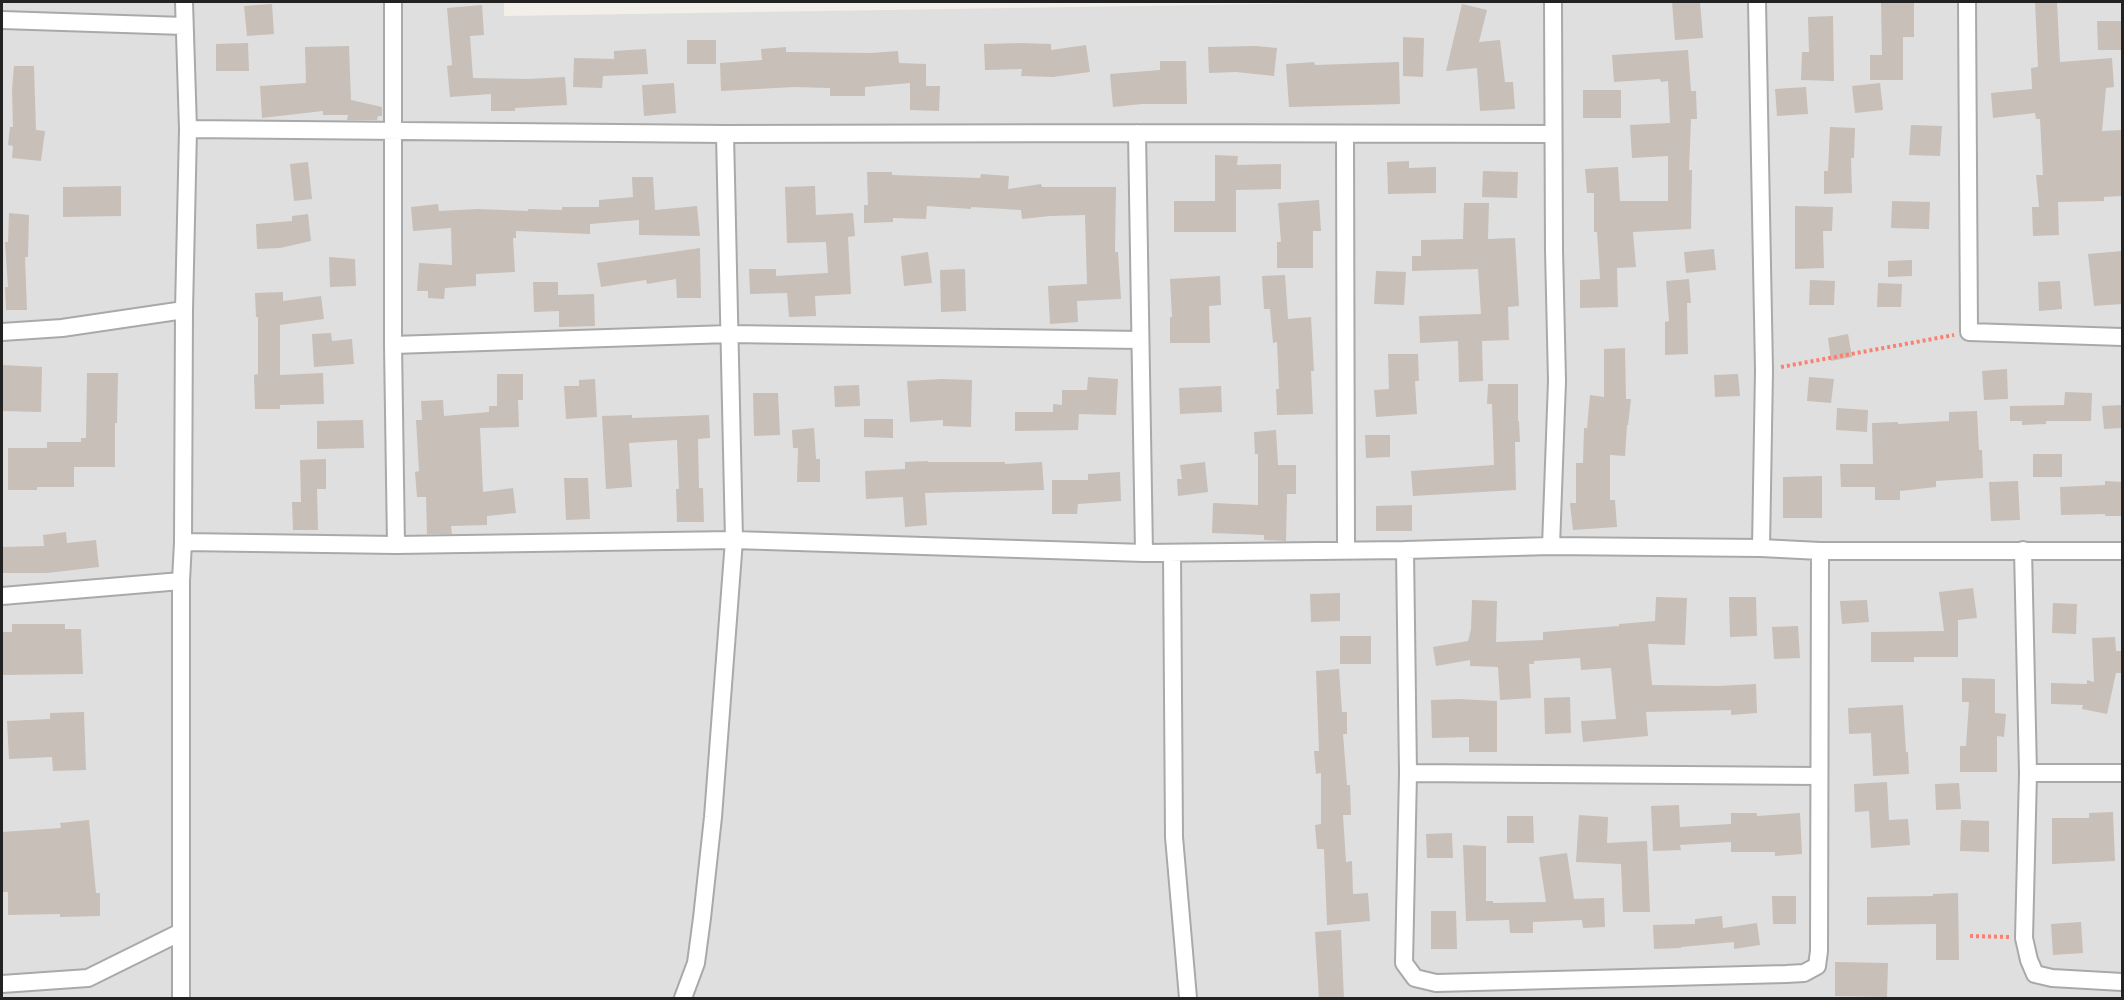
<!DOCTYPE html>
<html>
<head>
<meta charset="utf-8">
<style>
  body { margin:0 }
  #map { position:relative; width:2124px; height:1000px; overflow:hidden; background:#f2efe9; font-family:Roboto,sans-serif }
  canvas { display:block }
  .frame { position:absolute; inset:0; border:3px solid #222; pointer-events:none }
</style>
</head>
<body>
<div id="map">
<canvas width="2124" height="1000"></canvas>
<div class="frame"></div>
</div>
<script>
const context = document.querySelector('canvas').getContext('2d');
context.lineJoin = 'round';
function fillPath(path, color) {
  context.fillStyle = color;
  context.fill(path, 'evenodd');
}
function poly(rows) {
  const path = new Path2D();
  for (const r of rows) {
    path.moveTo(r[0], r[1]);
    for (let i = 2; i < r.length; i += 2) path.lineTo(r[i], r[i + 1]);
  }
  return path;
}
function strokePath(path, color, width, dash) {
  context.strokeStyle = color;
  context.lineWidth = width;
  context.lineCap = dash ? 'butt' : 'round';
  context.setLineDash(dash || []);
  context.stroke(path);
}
fillPath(poly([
  [2,2,504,2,504,16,1393,2,2122,2,2122,998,2,998]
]), '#e0dfdf');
fillPath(poly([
  [1672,2,1700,2,1703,38,1675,40],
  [1881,2,1914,2,1914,37,1903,37,1903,80,1870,80,1870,55,1882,55],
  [2035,2,2057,2,2060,62,2112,58,2114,87,2106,88,2102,131,2122,130,2122,196,2104,197,2104,201,2058,202,2059,235,2033,236,2032,207,2039,207,2036,175,2043,175,2040,119,2036,119,2035,113,1993,118,1991,93,2032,89,2031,68,2038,67],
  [272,4,274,34,247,36,244,6],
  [1462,4,1487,10,1479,42,1500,40,1505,82,1513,82,1515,109,1480,111,1477,68,1446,71],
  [482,5,484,35,470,36,473,78,528,79,565,77,567,105,515,108,515,111,491,111,491,94,450,97,447,66,452,65,447,8],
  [1833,16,1834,81,1801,80,1802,52,1809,52,1808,17],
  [2097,21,2122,21,2122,50,2098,50],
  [1403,37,1424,38,1423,77,1403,76],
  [687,40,716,40,716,64,687,64],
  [248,43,249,71,216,71,216,44],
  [1021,43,1051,44,1051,50,1086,45,1090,72,1053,77,1021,76,1022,69,985,70,984,44],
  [349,46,351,100,382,107,382,116,378,116,377,120,347,120,348,115,323,115,323,111,262,118,260,86,306,83,305,47],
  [1256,46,1277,48,1274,76,1236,72,1209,73,1208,47],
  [786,47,786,52,871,53,898,51,899,63,926,64,926,86,940,86,939,111,910,110,910,83,865,87,865,96,830,96,830,88,794,87,721,91,720,63,762,60,761,49],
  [646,49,648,74,603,76,602,88,573,87,574,58,614,59,614,51],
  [1688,50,1691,91,1696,91,1697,119,1691,119,1689,170,1692,170,1691,229,1633,232,1636,267,1617,268,1618,307,1580,308,1580,280,1600,279,1597,232,1594,232,1594,193,1587,193,1585,169,1618,167,1620,201,1668,201,1668,156,1632,158,1630,125,1670,123,1668,81,1661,82,1660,79,1614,82,1612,55],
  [1160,61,1186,61,1187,104,1142,104,1113,107,1110,74,1160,70],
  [1314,62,1315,65,1399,62,1400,104,1289,107,1286,64],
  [14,66,34,66,36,130,45,131,41,161,12,158,13,146,8,145,10,127,13,127,12,90],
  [674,83,676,113,644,116,642,85],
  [1880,83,1883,110,1855,113,1852,86],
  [1806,87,1808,114,1777,116,1775,89],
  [1583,90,1621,90,1621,118,1583,118],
  [1911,125,1942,126,1940,156,1909,155],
  [1830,127,1855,128,1854,158,1851,158,1852,193,1824,194,1824,171,1828,171],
  [1215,155,1238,156,1237,165,1281,164,1281,189,1236,190,1236,232,1174,232,1174,201,1215,201],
  [1409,161,1409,168,1436,167,1436,193,1388,194,1387,162],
  [308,162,312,199,294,201,290,164],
  [1483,171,1518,172,1517,198,1482,197],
  [867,172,892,172,892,175,980,178,981,174,1009,176,1008,189,1041,184,1042,187,1116,187,1115,252,1118,252,1121,299,1077,301,1078,322,1050,324,1048,286,1087,284,1085,215,1050,216,1022,219,1021,210,971,207,971,209,927,206,926,219,893,218,893,222,864,223,864,205,868,205],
  [632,177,653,177,655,210,697,206,700,236,639,235,639,220,590,224,590,234,516,231,516,238,513,238,515,272,476,274,476,286,445,288,444,299,428,298,428,291,417,291,419,263,452,265,451,228,413,231,411,207,438,204,439,211,478,209,528,211,528,209,562,210,562,207,599,207,599,200,633,197],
  [121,186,121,216,63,217,63,187],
  [815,186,816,215,853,213,855,236,848,237,851,294,815,296,816,316,789,317,787,293,750,294,749,269,776,269,776,276,828,273,826,242,787,243,785,187],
  [1319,200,1321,231,1313,231,1313,268,1277,268,1277,242,1281,242,1278,203],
  [1892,201,1930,202,1929,229,1891,228],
  [1464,203,1489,203,1488,239,1515,238,1519,306,1508,307,1509,340,1482,341,1483,381,1459,382,1458,341,1420,343,1419,316,1481,314,1478,269,1412,271,1412,256,1421,256,1421,240,1463,239],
  [1795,206,1833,207,1832,231,1823,231,1824,268,1795,269],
  [9,213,29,215,28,257,25,257,27,310,6,310,5,287,8,287,5,242,8,242],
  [308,214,311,241,280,248,257,249,256,224,292,221,292,216],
  [700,248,701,298,677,298,676,279,647,284,646,280,601,287,597,263],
  [1714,249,1716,270,1686,273,1684,252],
  [2122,251,2122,304,2094,306,2088,254],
  [928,252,932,283,904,286,901,256],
  [329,257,355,259,356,286,330,287],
  [1912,260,1912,276,1888,277,1888,261],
  [965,269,966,311,941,312,940,270],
  [1376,271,1406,272,1404,305,1374,304],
  [1285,275,1288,319,1311,317,1314,371,1311,371,1313,414,1277,415,1276,389,1279,389,1277,342,1273,343,1270,309,1264,309,1262,276],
  [1220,276,1221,305,1209,306,1210,343,1170,343,1170,317,1172,317,1170,279],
  [1689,279,1691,303,1687,303,1688,354,1665,355,1665,322,1669,321,1666,281],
  [1810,280,1835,281,1834,305,1809,305],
  [2060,281,2062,309,2039,311,2038,282],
  [533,282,558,282,558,295,594,294,595,326,559,327,559,311,534,312],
  [1878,283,1902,284,1901,307,1877,307],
  [283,292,283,301,321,296,324,319,280,325,280,375,323,373,324,404,280,405,280,409,255,409,254,375,258,374,258,317,256,317,255,293],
  [331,333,332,341,352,339,354,364,314,367,312,334],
  [1848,334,1852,357,1831,361,1828,338],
  [1625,348,1626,399,1631,399,1628,425,1627,425,1625,456,1610,455,1610,500,1615,500,1617,527,1573,530,1570,503,1576,503,1576,463,1583,463,1584,428,1587,428,1590,395,1604,397,1604,349],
  [1388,354,1418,354,1419,381,1415,381,1417,414,1376,417,1374,390,1389,389],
  [2,365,42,367,41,412,2,411],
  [2007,369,2008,399,1984,400,1982,371],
  [87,373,118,373,117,423,115,423,115,467,74,467,74,487,37,487,37,490,8,490,8,448,47,448,47,442,81,442,81,438,86,438],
  [497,374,523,374,523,400,518,400,519,427,480,428,483,492,513,488,516,513,487,516,487,525,451,526,452,534,427,534,426,497,417,497,415,472,419,471,416,420,422,420,421,401,443,400,444,416,489,412,489,406,497,406],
  [1738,374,1740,396,1715,397,1714,375],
  [1088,377,1118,379,1116,415,1079,414,1078,430,1015,431,1015,412,1053,412,1053,404,1062,405,1062,390,1087,390],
  [1809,377,1834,379,1831,403,1807,401],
  [595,379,597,417,566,419,564,386,579,386,579,380],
  [942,379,972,380,971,427,943,426,943,420,910,422,907,381],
  [1488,384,1518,384,1518,421,1519,421,1520,442,1515,442,1516,490,1413,496,1411,471,1494,465,1492,404,1487,404],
  [859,385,860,406,835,407,834,386],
  [1221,386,1222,412,1180,414,1179,388],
  [2065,392,2092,393,2091,421,2046,421,2046,424,2022,425,2022,421,2010,421,2010,406,2064,405],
  [753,393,778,393,780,435,754,436],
  [2122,405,2122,428,2104,429,2102,406],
  [1837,408,1868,410,1867,432,1836,430],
  [1977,411,1979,450,1982,450,1983,478,1936,481,1936,487,1900,491,1900,500,1875,500,1875,487,1841,487,1840,464,1873,464,1872,423,1898,422,1898,424,1949,421,1949,412],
  [632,415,632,418,709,415,710,438,698,439,699,488,703,488,704,522,677,522,676,489,679,489,677,440,629,443,632,487,606,489,602,416],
  [864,419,893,419,893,438,864,437],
  [363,420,364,448,317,449,317,421],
  [814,428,816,459,820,459,820,482,797,482,798,448,793,448,792,430],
  [1276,430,1278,465,1296,465,1296,494,1287,494,1286,541,1264,540,1264,535,1212,533,1213,503,1258,505,1258,454,1255,454,1254,432],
  [1365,435,1390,435,1390,457,1366,458],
  [2033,454,2062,454,2062,477,2033,477],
  [326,459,326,489,317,489,318,530,293,530,292,502,301,502,300,460],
  [928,461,928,462,1005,462,1005,464,1042,462,1044,490,925,493,927,525,905,527,903,497,866,499,865,471,905,469,905,462],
  [1205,462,1208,492,1178,496,1177,479,1182,479,1180,465],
  [1120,472,1121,501,1078,504,1077,514,1052,514,1052,480,1088,480,1088,474],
  [1822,476,1822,518,1783,518,1783,477],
  [564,478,588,478,590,519,566,520],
  [2018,481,2020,520,1991,521,1989,482],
  [2105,481,2122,482,2122,516,2105,516,2105,514,2061,515,2060,487,2105,485],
  [1412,505,1412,531,1376,531,1376,506],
  [66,532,67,543,96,540,99,567,47,573,2,573,2,547,44,546,43,535],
  [1973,588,1977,618,1958,620,1958,657,1914,657,1914,662,1871,662,1871,632,1944,631,1939,592],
  [1340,593,1340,621,1311,622,1310,594],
  [1656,597,1687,598,1685,645,1648,644,1652,685,1718,686,1756,684,1757,713,1731,715,1731,710,1646,712,1648,736,1583,742,1581,721,1616,719,1611,668,1581,670,1580,658,1534,661,1534,664,1529,664,1531,698,1500,700,1498,667,1470,666,1470,660,1436,666,1433,647,1468,641,1471,629,1472,600,1497,601,1496,642,1543,640,1543,632,1619,626,1619,624,1655,621],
  [1729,597,1756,597,1757,636,1730,637],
  [1867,600,1869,622,1842,624,1840,601],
  [2053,603,2077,604,2076,634,2052,633],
  [12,624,65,624,65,629,81,629,83,674,2,675,2,632,12,632],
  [1798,626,1800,658,1774,659,1772,627],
  [1340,636,1371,636,1371,664,1340,664],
  [2115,637,2116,651,2122,651,2122,673,2116,673,2107,714,2082,709,2083,705,2051,704,2051,683,2087,684,2087,680,2094,682,2092,638],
  [1339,669,1342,712,1347,712,1347,734,1343,734,1347,785,1350,785,1351,815,1343,815,1346,862,1352,861,1353,894,1368,893,1370,921,1327,925,1324,849,1317,849,1315,825,1321,824,1321,773,1316,774,1314,751,1319,751,1316,671],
  [1962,678,1995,679,1995,713,2006,714,2004,737,1997,736,1997,772,1960,772,1960,746,1966,746,1969,702,1962,702],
  [1570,697,1571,733,1545,734,1544,698],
  [1459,699,1497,701,1497,752,1469,752,1469,737,1432,738,1431,700],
  [1903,705,1906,752,1908,752,1909,774,1873,776,1871,733,1849,734,1848,708],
  [84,712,86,770,53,771,52,757,9,759,7,721,50,719,50,713],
  [1887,782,1889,820,1908,819,1910,845,1871,848,1869,811,1855,812,1854,784],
  [1959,783,1961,809,1936,810,1935,784],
  [1679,805,1680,827,1731,824,1731,813,1757,813,1757,816,1800,813,1802,854,1775,856,1775,852,1731,852,1731,842,1680,845,1681,850,1653,851,1651,806],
  [2113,812,2115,861,2052,864,2052,818,2089,818,2089,813],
  [1579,815,1608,817,1607,843,1647,841,1650,912,1623,912,1621,864,1576,862],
  [1507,816,1533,816,1534,843,1507,843],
  [89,820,96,893,100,893,100,916,60,917,60,914,8,915,8,892,2,892,2,832,61,828,60,823],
  [1961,820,1989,821,1989,852,1960,851],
  [1452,833,1453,858,1427,858,1426,834],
  [1463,845,1486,846,1486,901,1493,901,1493,903,1546,902,1539,857,1567,853,1574,899,1604,898,1605,927,1583,928,1582,920,1533,922,1533,933,1510,933,1509,920,1466,921],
  [1958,893,1959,960,1936,960,1936,924,1867,925,1867,897,1933,896,1933,894],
  [1772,896,1796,896,1796,924,1773,924],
  [1431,911,1456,911,1457,949,1431,949],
  [1722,916,1723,928,1757,923,1760,945,1734,949,1734,942,1681,947,1681,948,1654,949,1653,925,1695,924,1695,919],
  [2081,922,2083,953,2053,955,2051,924],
  [1341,930,1344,999,1319,999,1315,932],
  [1835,962,1888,963,1887,997,1835,996]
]), '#c7bfb8');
const street = poly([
  [393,2,393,345,396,545],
  [1757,2,1764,370,1761,548],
  [1967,2,1969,332,2122,337],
  [2,20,184,26],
  [188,129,725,134,1137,133,1553,134],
  [1137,133,1144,553],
  [1345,135,1346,550],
  [2,332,62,328,184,310],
  [393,345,729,334,1140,340],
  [183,542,396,545,734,540,1144,553,1405,550,1551,546,1761,548,1820,551,2122,551],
  [1551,546,1557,381,1554,250,1553,2],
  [1405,550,1408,773,1404,963,1415,978,1436,983,1786,974,1804,973,1817,966,1819,951,1820,551],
  [2023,550,2028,773,2024,938,2029,960,2035,974,2052,978,2122,982],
  [1172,553,1174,837,1188,998],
  [2,596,181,581],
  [1408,773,1818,776],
  [2028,773,2122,773],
  [2,984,88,978,181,932],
  [181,998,181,581,183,542,184,310,188,129,184,2],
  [683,998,696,963,702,918,713,817,734,540,725,134]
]);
strokePath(street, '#a9a9a9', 20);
strokePath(poly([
  [1781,367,1954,335],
  [1970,936,2009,937]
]), '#fa8072', 4, [3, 3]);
strokePath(street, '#fff', 16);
</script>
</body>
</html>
